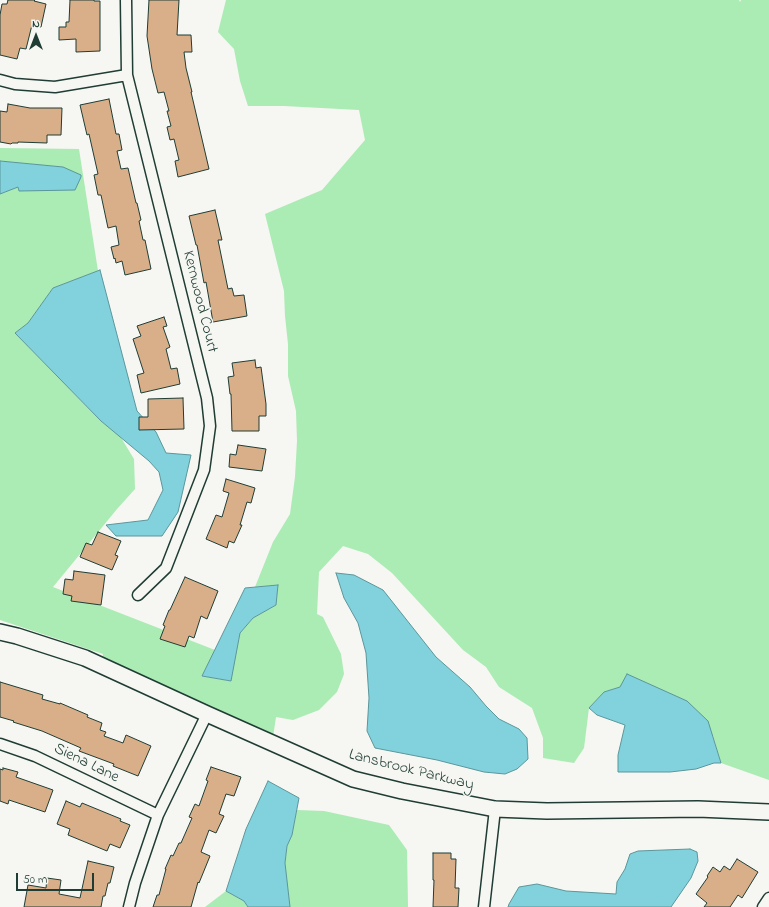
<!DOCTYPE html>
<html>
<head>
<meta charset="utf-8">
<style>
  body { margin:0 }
  #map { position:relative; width:769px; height:907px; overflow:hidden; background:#f6f6f2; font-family:"Indie Flower",sans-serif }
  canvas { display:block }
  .north { position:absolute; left:16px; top:16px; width:40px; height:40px; -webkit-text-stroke:3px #f6f6f2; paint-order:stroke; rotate:0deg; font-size:11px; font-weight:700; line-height:16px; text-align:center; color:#1f3d34 }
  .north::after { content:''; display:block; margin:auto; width:14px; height:18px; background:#1f3d34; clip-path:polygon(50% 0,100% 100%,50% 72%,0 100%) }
  .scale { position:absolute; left:16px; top:873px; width:78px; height:18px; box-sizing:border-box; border:2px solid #1f3d34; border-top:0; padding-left:5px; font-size:12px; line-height:14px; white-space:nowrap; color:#1f3d34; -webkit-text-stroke:3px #f6f6f2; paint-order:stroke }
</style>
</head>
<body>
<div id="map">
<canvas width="769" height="907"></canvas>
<div class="north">N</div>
<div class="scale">50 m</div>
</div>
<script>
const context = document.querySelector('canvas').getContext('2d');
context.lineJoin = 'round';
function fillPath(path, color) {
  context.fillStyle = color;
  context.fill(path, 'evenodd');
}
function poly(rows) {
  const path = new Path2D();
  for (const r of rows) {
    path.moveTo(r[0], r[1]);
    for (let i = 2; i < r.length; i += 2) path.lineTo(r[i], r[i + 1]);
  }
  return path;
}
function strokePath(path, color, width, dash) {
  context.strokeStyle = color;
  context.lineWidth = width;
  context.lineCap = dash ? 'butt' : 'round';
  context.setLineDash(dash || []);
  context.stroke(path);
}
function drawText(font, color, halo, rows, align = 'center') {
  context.font = font + ' "Indie Flower",sans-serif';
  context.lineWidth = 3;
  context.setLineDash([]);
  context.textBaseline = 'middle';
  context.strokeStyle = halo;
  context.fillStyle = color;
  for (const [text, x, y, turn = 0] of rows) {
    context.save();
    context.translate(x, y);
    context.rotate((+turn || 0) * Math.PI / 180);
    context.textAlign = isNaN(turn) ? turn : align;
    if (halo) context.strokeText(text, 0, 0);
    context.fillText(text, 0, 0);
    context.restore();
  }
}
fillPath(poly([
  [226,0,739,0,740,2,741,0,769,0,769,780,721,763,713,736,620,687,604,692,589,708,584,748,574,763,543,758,543,738,532,708,499,687,486,667,463,650,392,573,368,554,343,546,319,572,317,614,323,617,341,654,344,674,337,692,319,710,293,720,276,717,273,737,102,659,103,654,0,620,0,194,18,187,19,191,63,167,0,161,0,148,79,149,98,271,53,288,28,323,15,333,101,421,120,436,134,459,135,489,117,509,53,587,215,650,202,676,230,681,240,633,253,618,276,605,278,585,255,587,273,542,290,514,295,477,297,441,296,411,288,376,288,344,285,316,284,291,265,214,322,190,365,140,359,110,284,106,248,106,240,81,234,49,218,32],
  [297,810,324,811,389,825,407,850,408,907,290,907,285,863,287,846,292,835],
  [226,891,244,901,248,907,205,907]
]), '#abebb4');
const water = poly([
  [0,161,63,167,81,175,81,177,75,190,19,191,18,187,0,194,0,161],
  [100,270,137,411,156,432,166,453,191,455,178,512,162,536,116,536,106,525,148,520,163,490,159,472,149,461,101,421,15,333,28,323,53,288,100,270],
  [336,573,354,575,383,590,436,657,470,687,486,706,499,719,519,729,527,738,528,759,517,769,505,774,484,772,437,760,375,748,367,731,369,698,366,653,358,623,344,598,336,573],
  [278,585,276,605,253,618,240,633,231,681,202,676,245,588,278,585],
  [627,674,687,701,708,721,721,763,714,763,696,769,670,772,618,772,618,755,625,725,597,715,589,708,604,692,620,687,627,674],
  [268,781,299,798,292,835,287,846,285,863,290,907,248,907,244,901,226,891,246,829,268,781],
  [690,849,697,852,698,861,691,878,671,907,508,907,509,904,519,887,537,884,566,891,616,894,617,882,625,869,630,854,638,851,690,849]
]);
fillPath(water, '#82d2de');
strokePath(water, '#5a969a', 1);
const building = poly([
  [8,0,35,0,34,1,46,4,41,27,32,25,26,49,20,48,17,59,0,55,0,15,2,4,7,4,8,0],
  [70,0,94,0,94,1,100,1,100,51,76,52,76,39,59,40,59,27,66,27,66,22,69,22,70,0],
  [149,0,179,0,177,35,191,35,192,52,184,52,186,68,192,92,191,92,209,169,178,177,175,161,179,160,174,139,170,140,167,127,171,126,167,111,169,111,164,92,158,93,152,69,147,36,149,0],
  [109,99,116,134,119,134,122,150,117,151,121,169,128,168,136,203,137,203,141,220,139,221,143,240,145,240,151,269,125,275,122,261,116,263,115,258,114,259,111,247,119,245,116,226,108,228,101,195,98,195,94,175,98,174,89,134,87,135,80,105,109,99],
  [8,104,30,108,62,108,61,135,47,135,47,143,18,142,18,143,12,143,11,144,0,142,0,111,7,112,8,104],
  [215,210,222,240,218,240,228,289,232,288,234,296,244,295,247,316,213,322,206,282,204,283,197,245,196,245,189,216,215,210],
  [164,317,167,326,163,327,170,347,166,349,171,369,177,368,180,384,141,393,137,375,144,373,133,339,141,336,137,326,164,317],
  [255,360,256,368,261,367,266,404,266,416,259,416,259,431,232,431,231,394,230,394,228,377,234,376,232,363,255,360],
  [183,398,184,429,139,430,139,417,148,417,148,399,183,398],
  [238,445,266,449,262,471,229,467,230,454,236,455,238,445],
  [226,479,255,488,251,503,247,502,240,525,242,525,234,543,229,541,227,548,206,539,216,515,222,517,229,493,223,491,226,479],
  [98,532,121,541,115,555,118,556,112,570,80,557,86,543,92,545,98,532],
  [74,571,105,575,101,605,71,601,72,596,63,594,65,579,73,580,74,571],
  [185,577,218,591,207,619,201,616,194,638,189,636,185,647,160,639,165,626,163,625,169,610,170,610,185,577],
  [0,682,43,695,42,699,60,704,60,703,88,715,87,717,102,723,100,730,106,732,104,736,123,743,126,735,151,746,138,776,113,766,114,764,79,751,81,748,42,731,13,722,14,721,0,717,0,682],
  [211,767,241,777,234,796,226,794,219,814,224,816,216,833,209,830,201,852,210,856,199,883,198,882,191,907,153,907,157,895,159,895,166,869,165,869,171,855,173,856,179,843,181,843,192,818,189,817,195,804,199,806,208,781,206,780,211,767],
  [3,768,18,772,16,777,53,790,45,812,9,800,8,804,0,801,0,769,3,770,3,768],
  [66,801,80,807,82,803,121,819,120,821,130,825,120,848,110,844,107,851,68,835,70,829,57,824,66,801],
  [433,853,451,853,451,859,456,859,455,888,459,888,458,907,433,907,434,880,433,880,433,853],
  [737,859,758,872,742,898,738,895,730,907,704,907,707,903,696,894,708,877,707,876,713,867,720,872,724,866,730,870,737,859],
  [88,861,114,867,110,883,108,883,105,896,103,896,101,907,24,907,28,885,46,888,47,878,61,880,59,894,80,898,88,861]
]);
fillPath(building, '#d9af8a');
strokePath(building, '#1f3d34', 1);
const street = poly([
  [126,0,127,75,207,398,210,426,204,470,166,568,138,595],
  [0,80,15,84,55,87,127,75],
  [0,744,35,756,158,815],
  [129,907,135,883,158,815,207,714],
  [484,907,495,809],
  [763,907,769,898]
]);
const secondary = poly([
  [0,632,17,636,85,658,207,714,353,779,402,791,495,809,547,811,698,809,769,812]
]);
strokePath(street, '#1f3d34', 13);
strokePath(secondary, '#1f3d34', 18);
strokePath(street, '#f6f6f2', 10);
strokePath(secondary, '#f6f6f2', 15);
drawText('16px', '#1f3d34', '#f6f6f2', [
  ["Kernwood Court",199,302,76],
  ["Siena Lane",86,764,26],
  ["Lansbrook Parkway",411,771,14]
]);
</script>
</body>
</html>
